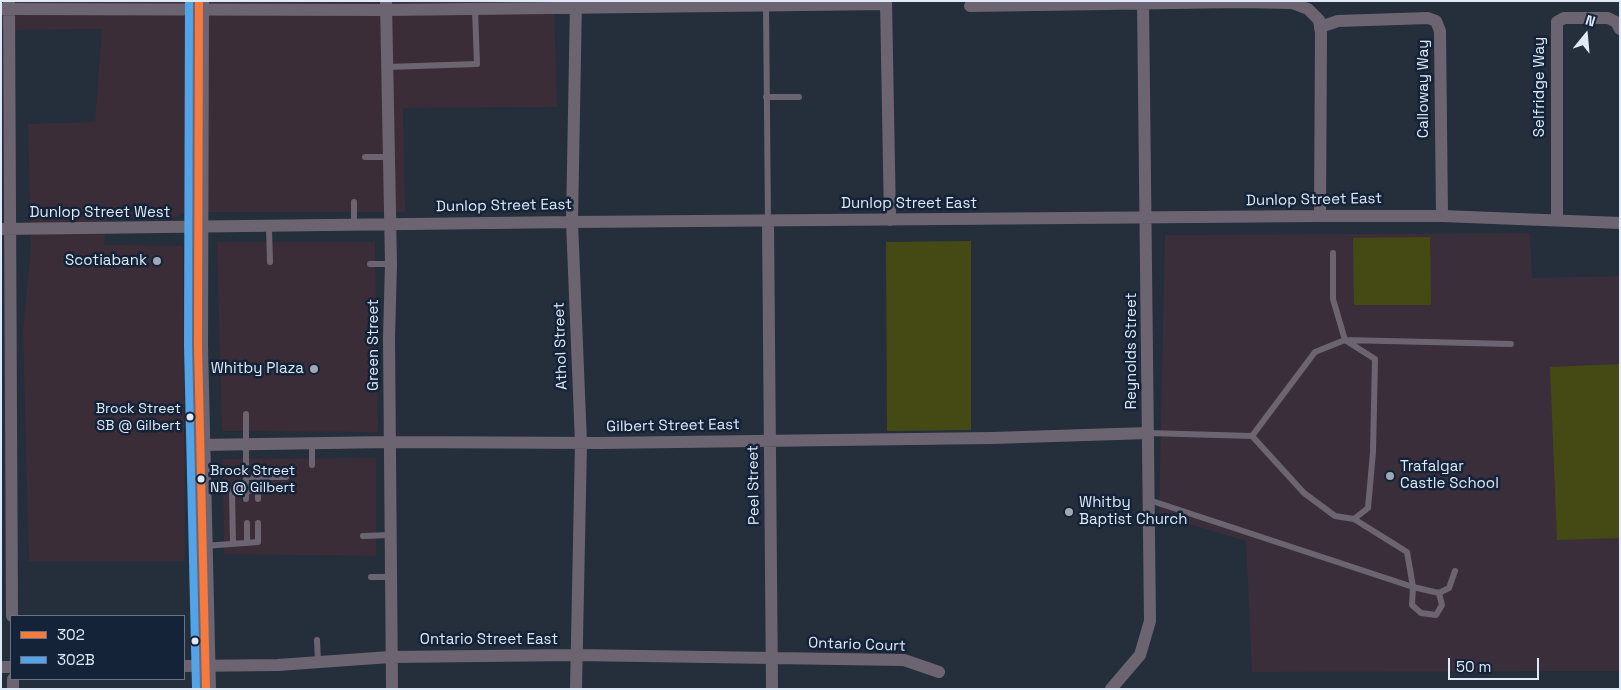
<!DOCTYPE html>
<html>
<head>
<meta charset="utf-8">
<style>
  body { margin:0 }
  #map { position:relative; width:1621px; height:690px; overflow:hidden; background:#252e3b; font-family:"Space Grotesk",sans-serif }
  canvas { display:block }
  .frame { position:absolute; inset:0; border:2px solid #dfeaf8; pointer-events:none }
  .legend { position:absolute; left:10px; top:615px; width:175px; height:65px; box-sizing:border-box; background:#142338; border:1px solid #657385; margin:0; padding:6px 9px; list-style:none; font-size:15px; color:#dfeaf8 }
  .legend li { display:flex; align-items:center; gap:10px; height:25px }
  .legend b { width:25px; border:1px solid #657385 }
  .north { position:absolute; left:1561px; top:10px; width:50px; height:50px; -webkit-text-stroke:4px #142338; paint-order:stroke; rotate:17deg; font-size:14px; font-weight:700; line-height:20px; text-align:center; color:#dfeaf8 }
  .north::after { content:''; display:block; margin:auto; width:18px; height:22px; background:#dfeaf8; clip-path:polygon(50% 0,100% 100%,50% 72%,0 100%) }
  .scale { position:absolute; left:1448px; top:658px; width:91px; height:22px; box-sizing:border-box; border:2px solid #dfeaf8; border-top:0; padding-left:6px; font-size:15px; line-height:18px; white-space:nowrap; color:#dfeaf8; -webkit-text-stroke:4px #142338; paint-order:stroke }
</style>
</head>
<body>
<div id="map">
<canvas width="1621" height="690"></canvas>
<div class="frame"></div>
<ul class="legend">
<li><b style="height:6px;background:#f6793e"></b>302</li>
<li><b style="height:6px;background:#53a3e8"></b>302B</li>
</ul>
<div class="north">N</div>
<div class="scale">50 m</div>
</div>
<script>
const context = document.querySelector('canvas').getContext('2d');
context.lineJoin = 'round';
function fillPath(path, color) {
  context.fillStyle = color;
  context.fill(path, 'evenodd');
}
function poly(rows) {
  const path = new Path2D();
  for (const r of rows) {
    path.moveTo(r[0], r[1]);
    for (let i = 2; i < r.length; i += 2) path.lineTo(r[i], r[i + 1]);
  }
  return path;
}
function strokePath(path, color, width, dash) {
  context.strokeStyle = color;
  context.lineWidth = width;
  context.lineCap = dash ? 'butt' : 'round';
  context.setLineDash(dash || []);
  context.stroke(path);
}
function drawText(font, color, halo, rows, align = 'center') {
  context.font = font + ' "Space Grotesk",sans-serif';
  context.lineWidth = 5;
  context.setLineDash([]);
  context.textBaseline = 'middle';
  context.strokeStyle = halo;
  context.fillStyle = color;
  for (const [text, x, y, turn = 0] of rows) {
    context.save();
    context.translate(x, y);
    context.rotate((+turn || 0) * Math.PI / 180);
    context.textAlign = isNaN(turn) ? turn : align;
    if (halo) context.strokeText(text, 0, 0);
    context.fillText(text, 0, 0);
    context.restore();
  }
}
fillPath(poly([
  [1,1,554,1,557,107,403,108,405,212,185,212,174,218,107,218,104,245,183,246,185,561,29,561,23,332,31,247,28,124,95,122,102,29,1,30],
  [217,242,375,242,378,432,222,431],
  [376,458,376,556,224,554,223,459]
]), '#3b2d38');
fillPath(poly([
  [1530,233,1532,278,1620,276,1620,671,1252,672,1246,541,1159,515,1165,235]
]), '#3a2e3b');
fillPath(poly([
  [1430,237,1431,305,1354,305,1353,238],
  [971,241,971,430,887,431,886,242],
  [1620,364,1620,538,1557,540,1550,367]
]), '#454a14');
strokePath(poly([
  [766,6,768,221],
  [387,67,477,64,475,9],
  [766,97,799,97],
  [365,157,388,157],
  [354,202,354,225],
  [269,227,270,262],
  [1333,253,1333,299,1345,340,1511,344],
  [370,264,391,264],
  [246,414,246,499],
  [1148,433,1252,436,1304,493,1335,516,1354,519,1368,508,1373,452,1375,359,1345,340,1315,352,1252,436],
  [312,465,312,444],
  [246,477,286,477],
  [1149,500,1413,587,1439,593,1449,588,1455,571],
  [1354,519,1407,552,1413,587,1412,605,1421,613,1436,615,1442,605,1439,593],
  [247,523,247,543],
  [363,536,391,535],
  [233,544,232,491,258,491,258,499],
  [204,546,258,542,258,523],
  [371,577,391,577],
  [317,640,318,661]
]), '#6c6571', 6);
strokePath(poly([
  [9,1,12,616],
  [576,1,572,222,581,443,576,689],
  [886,1,890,220],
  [386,2,391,264,389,338,392,689],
  [970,6,1240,2,1292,3,1308,9,1319,20,1321,33,1320,216],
  [1,9,386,10,886,4],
  [1320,27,1338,21,1428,18,1436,21,1440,31,1442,216],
  [1557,220,1557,22,1564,18,1608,18,1616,22,1620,29],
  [768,221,772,689],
  [1,229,572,222,1320,216,1442,216,1620,223],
  [199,445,390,442,600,443,992,438,1148,433],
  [184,666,278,665,390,657,576,655,904,660,939,672],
  [1,667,11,667],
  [13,679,13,689],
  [1111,689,1140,655,1150,621,1143,1]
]), '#6c6571', 12);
strokePath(poly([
  [199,1,198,346,206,689]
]), '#6c6674', 20);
strokePath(poly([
  [199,1,198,346,206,689]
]), '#f6793e', 8);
strokePath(poly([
  [189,1,188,346,196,689]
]), '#53a3e8', 8);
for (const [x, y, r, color] of [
  [157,261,5,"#9ea8b6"],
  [314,369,5,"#9ea8b6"],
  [190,417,4.5,"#dfeaf8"],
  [1390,476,5,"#9ea8b6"],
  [201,479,4.5,"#dfeaf8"],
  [1069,512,5,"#9ea8b6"],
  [195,641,4.5,"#dfeaf8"]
]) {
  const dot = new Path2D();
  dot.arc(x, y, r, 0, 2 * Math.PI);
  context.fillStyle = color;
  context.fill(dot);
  strokePath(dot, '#142338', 2);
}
drawText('14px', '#dfeaf8', '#142338', [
  ["Brock Street",181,409],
  ["SB @ Gilbert",181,426],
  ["Brock Street",210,471,"left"],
  ["NB @ Gilbert",210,488,"left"]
], 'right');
drawText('15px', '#dfeaf8', '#142338', [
  ["Selfridge Way",1540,87,-90],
  ["Calloway Way",1424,89,-90],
  ["Dunlop Street East",1314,200,-1],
  ["Dunlop Street East",909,204],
  ["Dunlop Street East",504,206,-1],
  ["Dunlop Street West",100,213],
  ["Green Street",374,345,-90],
  ["Athol Street",561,346,-92],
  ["Reynolds Street",1132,351,-90],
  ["Gilbert Street East",673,426,-1],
  ["Peel Street",754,485,-91],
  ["Ontario Street East",489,640],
  ["Ontario Court",857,645,2]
]);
drawText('15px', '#dfeaf8', '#142338', [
  ["Scotiabank",147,261],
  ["Whitby Plaza",304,369],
  ["Trafalgar",1400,467,"left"],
  ["Castle School",1400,484,"left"],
  ["Whitby",1079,503,"left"],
  ["Baptist Church",1079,520,"left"]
], 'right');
</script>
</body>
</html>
